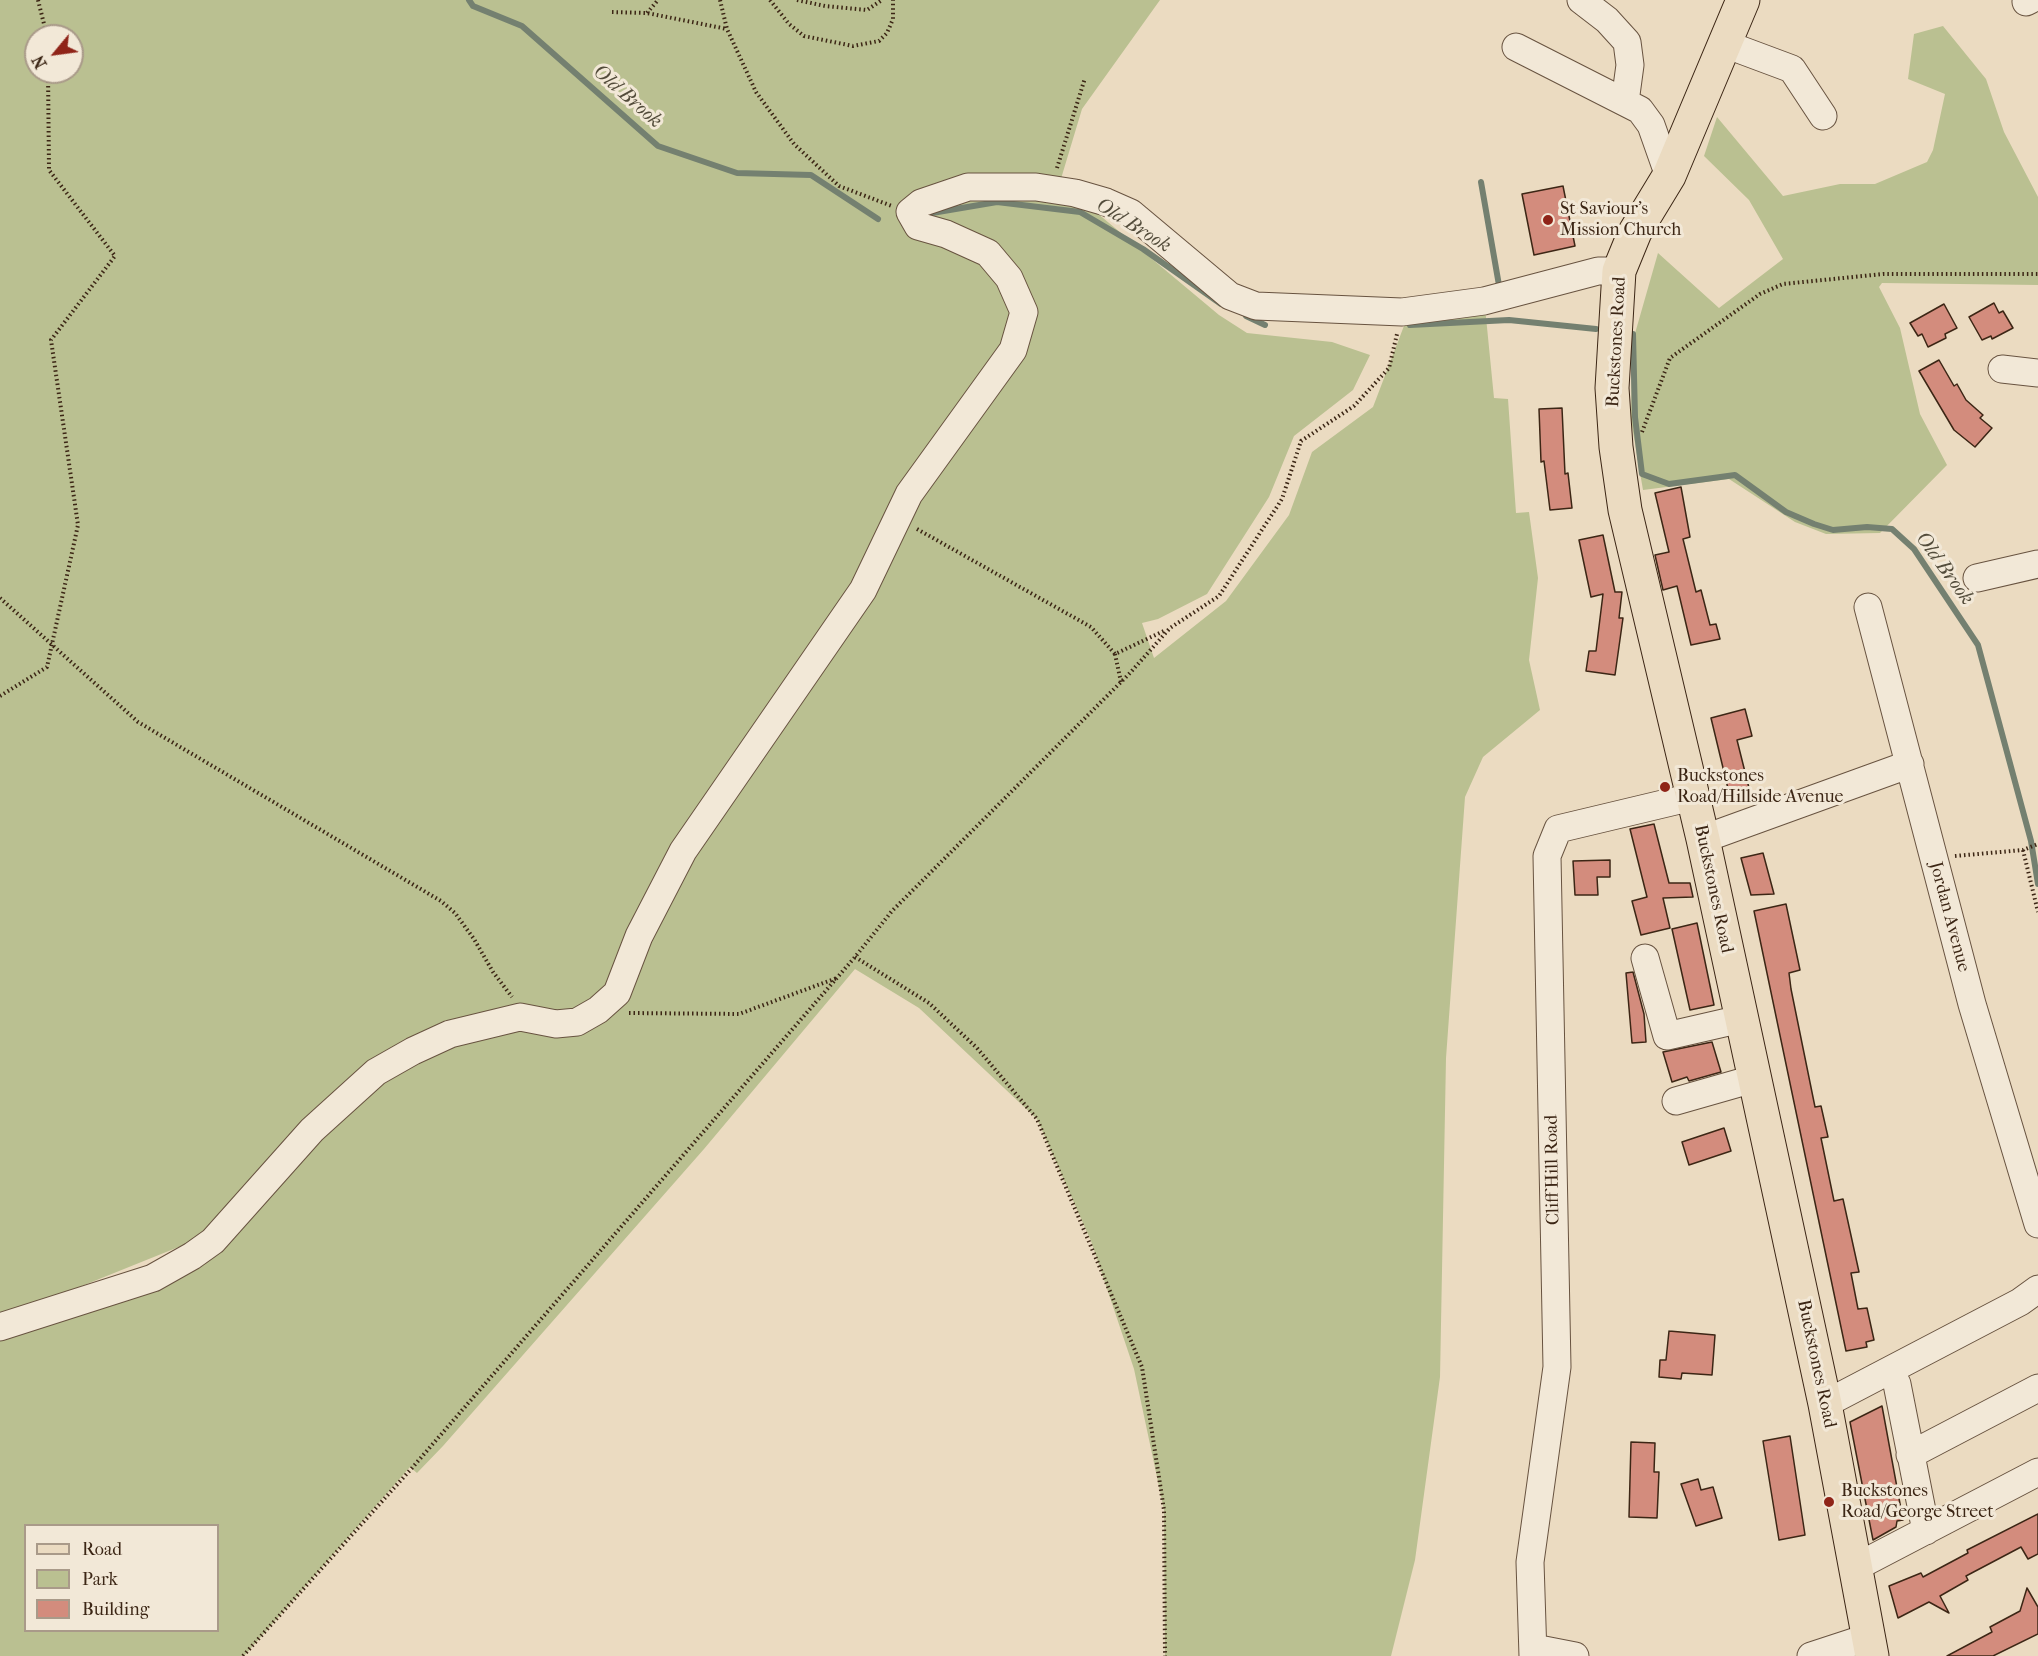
<!DOCTYPE html>
<html>
<head>
<meta charset="utf-8">
<style>
  body { margin:0 }
  #map { position:relative; width:2038px; height:1656px; overflow:hidden; background:#ebdbc1; font-family:"IM FELL French Canon",serif }
  canvas { display:block }
  .legend { position:absolute; left:24px; top:1524px; width:195px; height:108px; box-sizing:border-box; background:#f2e8d7; border:2px solid #a99a89; margin:0; padding:8px 10px; list-style:none; font-size:18px; color:#3c2615 }
  .legend li { display:flex; align-items:center; gap:12px; height:30px }
  .legend b { width:30px; border:2px solid #a99a89 }
  .north { position:absolute; left:24px; top:24px; width:60px; height:60px; box-sizing:border-box; background:#f2e8d7; border:2px solid #a99a89; border-radius:50%; rotate:241deg; font-size:16px; font-weight:700; line-height:24px; text-align:center; color:#3c2615 }
  .north::after { content:''; display:block; margin:auto; width:21px; height:27px; background:#8f2418; clip-path:polygon(50% 0,100% 100%,50% 72%,0 100%) }
</style>
</head>
<body>
<div id="map">
<canvas width="2038" height="1656"></canvas>
<ul class="legend">
<li><b style="height:8px;background:#ebdbc1"></b>Road</li>
<li><b style="height:16px;background:#bac091"></b>Park</li>
<li><b style="height:16px;background:#d38c7d"></b>Building</li>
</ul>
<div class="north">N</div>
</div>
<script>
const context = document.querySelector('canvas').getContext('2d');
context.lineJoin = 'round';
function fillPath(path, color) {
  context.fillStyle = color;
  context.fill(path, 'evenodd');
}
function poly(rows) {
  const path = new Path2D();
  for (const r of rows) {
    path.moveTo(r[0], r[1]);
    for (let i = 2; i < r.length; i += 2) path.lineTo(r[i], r[i + 1]);
  }
  return path;
}
function strokePath(path, color, width, dash) {
  context.strokeStyle = color;
  context.lineWidth = width;
  context.lineCap = dash ? 'butt' : 'round';
  context.setLineDash(dash || []);
  context.stroke(path);
}
function drawText(font, color, halo, rows, align = 'center') {
  context.font = font + ' "IM FELL French Canon",serif';
  context.lineWidth = 6;
  context.setLineDash([]);
  context.textBaseline = 'middle';
  context.strokeStyle = halo;
  context.fillStyle = color;
  for (const [text, x, y, turn = 0] of rows) {
    context.save();
    context.translate(x, y);
    context.rotate((+turn || 0) * Math.PI / 180);
    context.textAlign = isNaN(turn) ? turn : align;
    if (halo) context.strokeText(text, 0, 0);
    context.fillText(text, 0, 0);
    context.restore();
  }
}
fillPath(poly([
  [0,0,1160,0,1082,109,1060,182,1219,315,1247,333,1332,342,1370,355,1353,390,1294,436,1269,497,1207,594,1158,619,1142,623,1154,658,1226,601,1289,515,1312,452,1373,407,1407,318,1485,307,1494,398,1508,399,1516,513,1529,512,1538,578,1529,660,1540,710,1483,757,1465,797,1446,1058,1440,1377,1415,1560,1391,1656,1165,1656,1164,1510,1134,1369,1091,1241,1037,1119,919,1008,855,969,704,1149,443,1446,417,1473,410,1467,244,1656,0,1656,0,1335,98,1302,191,1242,0,1319],
  [36,36,72,36,72,72,36,72],
  [26,1526,218,1526,218,1630,26,1630],
  [1943,26,1986,79,2004,132,2038,197,2038,285,1882,283,1879,287,1900,328,1920,414,1947,465,1880,533,1826,534,1795,522,1729,479,1643,490,1631,420,1632,344,1658,253,1719,308,1783,259,1749,200,1704,156,1717,117,1783,196,1840,184,1875,184,1927,162,1933,150,1945,94,1908,79,1914,34]
]), '#bac091');
strokePath(poly([
  [469,0,473,6,522,26,658,146,737,173,811,175,878,219],
  [1481,182,1500,291],
  [932,213,997,202,1080,212,1143,249,1221,304],
  [1246,316,1265,325],
  [1410,325,1509,320,1596,329],
  [1633,334,1635,417,1642,474,1669,484,1735,475,1786,512,1814,524,1833,530,1867,527,1892,529,1914,549,1978,645,2031,841,2038,884]
]), '#748070', 6);
const building = poly([
  [1563,186,1575,246,1534,255,1522,194,1563,186],
  [1994,303,1999,313,2003,311,2013,328,1992,339,1991,336,1982,340,1969,317,1994,303],
  [1944,304,1957,328,1945,334,1946,338,1928,347,1922,334,1918,336,1910,323,1944,304],
  [1939,360,1954,386,1957,384,1966,400,1983,415,1980,418,1992,428,1975,447,1954,430,1919,371,1939,360],
  [1562,408,1565,474,1568,473,1572,508,1550,510,1544,461,1541,462,1539,409,1562,408],
  [1681,487,1690,537,1683,539,1696,592,1701,590,1710,625,1716,624,1720,639,1691,645,1677,586,1663,590,1655,555,1669,552,1655,493,1681,487],
  [1603,535,1615,592,1622,592,1619,618,1623,618,1615,675,1586,671,1589,651,1596,651,1603,594,1591,597,1579,540,1603,535],
  [1745,709,1752,736,1737,740,1751,796,1731,801,1711,718,1745,709],
  [1654,824,1669,883,1690,883,1693,897,1663,898,1670,928,1641,935,1632,901,1647,897,1630,829,1654,824],
  [1763,853,1774,894,1751,895,1741,858,1763,853],
  [1610,860,1610,877,1597,877,1598,895,1575,895,1573,861,1610,860],
  [1786,904,1800,970,1789,973,1791,989,1815,1107,1821,1106,1828,1137,1821,1138,1834,1201,1843,1199,1859,1272,1851,1273,1858,1309,1867,1308,1874,1340,1866,1342,1867,1347,1846,1351,1754,911,1786,904],
  [1697,923,1714,1005,1690,1010,1672,929,1697,923],
  [1633,972,1644,1014,1646,1042,1632,1043,1626,973,1633,972],
  [1712,1042,1721,1072,1689,1081,1687,1077,1672,1082,1663,1052,1712,1042],
  [1724,1128,1731,1151,1689,1165,1682,1142,1724,1128],
  [1669,1331,1715,1335,1712,1375,1682,1373,1681,1379,1659,1377,1660,1360,1666,1360,1669,1331],
  [1882,1406,1903,1520,1897,1521,1896,1527,1873,1540,1850,1422,1882,1406],
  [1790,1436,1805,1535,1779,1540,1763,1441,1790,1436],
  [1631,1442,1655,1443,1654,1472,1659,1472,1657,1518,1629,1517,1631,1442],
  [1698,1479,1701,1490,1713,1487,1722,1518,1696,1526,1681,1484,1698,1479],
  [2038,1514,2038,1554,2028,1559,2021,1547,1966,1576,1968,1580,1940,1596,1949,1613,1929,1602,1898,1618,1889,1586,1921,1573,1923,1577,1968,1553,1967,1550,2038,1514],
  [2027,1588,2038,1607,2038,1634,1993,1656,1947,1656,1992,1632,1990,1627,2020,1611,2027,1588]
]);
fillPath(building, '#d38c7d');
strokePath(building, '#3c2615', 1.5);
const minor = poly([
  [1581,0,1607,20,1627,42,1630,65,1625,102],
  [2026,2,2030,0],
  [1725,44,1792,69,1823,116],
  [1516,47,1640,110,1651,125,1669,176],
  [2002,369,2038,373],
  [1977,578,2038,564],
  [1868,607,1972,1004,2038,1224],
  [1703,839,1910,764],
  [1645,958,1667,1036,1741,1019],
  [1676,1101,1753,1079],
  [0,1327,153,1278,192,1256,213,1241,312,1130,376,1072,413,1051,450,1034,520,1017,556,1024,577,1022,598,1010,617,993,639,936,683,851,863,590,909,494,1013,350,1024,312,1009,278,988,253,946,234,918,226,910,212,921,203,968,187,1036,187,1075,193,1106,202,1131,213,1230,296,1256,306,1402,312,1484,301,1598,271,1619,271],
  [1890,1371,1897,1384,1926,1531],
  [1825,1404,2020,1302,2038,1289],
  [1910,1455,2038,1388],
  [1856,1567,2038,1472],
  [1534,1648,1575,1656],
  [1533,1656,1530,1562,1557,1367,1547,856,1558,829,1692,797],
  [1811,1656,1869,1637]
]);
const major = poly([
  [1743,0,1669,176,1635,232,1619,271,1612,388,1616,447,1625,510,1703,839,1825,1404,1872,1656]
]);
strokePath(minor, '#685340', 29);
strokePath(major, '#3c2615', 35);
strokePath(poly([
  [38,0,47,36],
  [720,0,727,29,756,92,794,144,839,186,892,206],
  [770,0,789,24,804,36,853,46,879,41,887,33,893,19,893,0],
  [797,0,825,6,867,10,882,0],
  [612,12,647,13,727,29],
  [647,13,658,0],
  [1057,168,1085,78],
  [1642,432,1670,358,1760,294,1783,284,1883,274,2038,274],
  [917,529,1091,627,1115,654,1166,630],
  [0,598,138,722,441,901,455,913,474,939,493,972,512,997],
  [1115,654,1121,682],
  [0,696,47,667,78,525,51,340,115,256,49,170,48,72],
  [2023,850,2038,912],
  [1955,856,2023,850,2038,844],
  [855,957,929,1003,977,1048,1037,1119,1142,1367,1164,1510,1165,1656],
  [629,1013,739,1014,837,978],
  [243,1656,412,1468,855,957,892,911,1130,673,1170,628,1219,596,1282,499,1301,441,1354,406,1389,368,1397,334]
]), '#3c2615', 4, [1.5, 3]);
strokePath(minor, '#f2e8d7', 27);
strokePath(major, '#ebdbc1', 33);
for (const [x, y, r, color] of [
  [1548,220,6,"#8f2418"],
  [1665,787,6,"#8f2418"],
  [1829,1502,6,"#8f2418"]
]) {
  const dot = new Path2D();
  dot.arc(x, y, r, 0, 2 * Math.PI);
  context.fillStyle = color;
  context.fill(dot);
  strokePath(dot, '#f2e8d7', 2);
}
drawText('18px', '#3c2615', '#f2e8d7', [
  ["St Saviour's",1560,210],
  ["Mission Church",1560,231],
  ["Buckstones",1677,777],
  ["Road/Hillside Avenue",1677,798],
  ["Buckstones",1841,1492],
  ["Road/George Street",1841,1513]
], 'left');
drawText('18px', '#3c2615', '#f2e8d7', [
  ["Buckstones Road",1617,342,-87],
  ["Buckstones Road",1713,889,78],
  ["Jordan Avenue",1949,917,75],
  ["Cliff Hill Road",1553,1170,-91],
  ["Buckstones Road",1816,1364,78]
]);
drawText('italic 20px', '#534c3b', '#f2e8d7', [
  ["Old Brook",627,97,41],
  ["Old Brook",1133,226,32],
  ["Old Brook",1944,569,54]
]);
</script>
</body>
</html>
